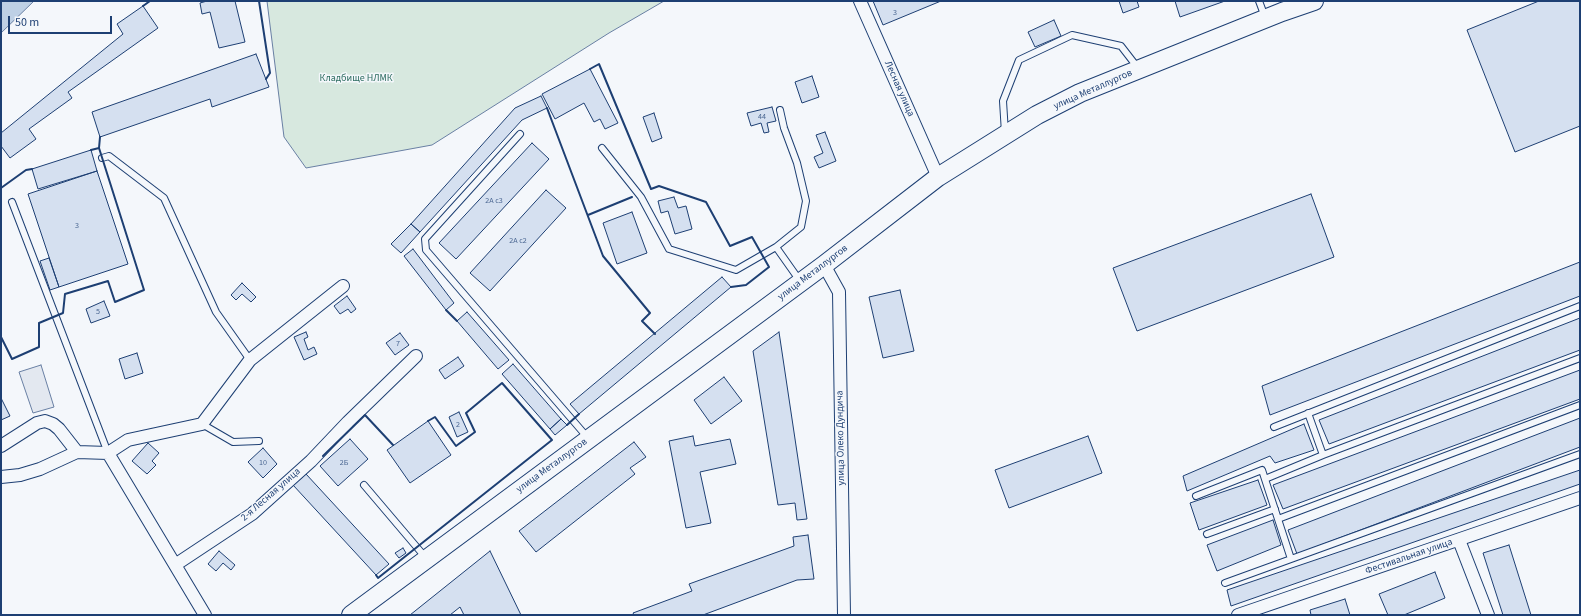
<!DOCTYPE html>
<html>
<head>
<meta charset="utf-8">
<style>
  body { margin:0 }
  #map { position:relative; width:1581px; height:616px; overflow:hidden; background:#f4f7fb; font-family:"Source Sans 3",sans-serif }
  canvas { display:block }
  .frame { position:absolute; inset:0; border:2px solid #1d3f73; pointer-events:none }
  .scale { position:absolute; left:8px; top:16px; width:104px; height:18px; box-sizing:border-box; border:2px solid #1d3f73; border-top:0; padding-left:5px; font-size:12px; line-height:14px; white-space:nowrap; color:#1d3f73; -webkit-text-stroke:3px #f4f7fb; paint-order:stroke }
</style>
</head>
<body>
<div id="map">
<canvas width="1581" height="616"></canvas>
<div class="frame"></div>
<div class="scale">50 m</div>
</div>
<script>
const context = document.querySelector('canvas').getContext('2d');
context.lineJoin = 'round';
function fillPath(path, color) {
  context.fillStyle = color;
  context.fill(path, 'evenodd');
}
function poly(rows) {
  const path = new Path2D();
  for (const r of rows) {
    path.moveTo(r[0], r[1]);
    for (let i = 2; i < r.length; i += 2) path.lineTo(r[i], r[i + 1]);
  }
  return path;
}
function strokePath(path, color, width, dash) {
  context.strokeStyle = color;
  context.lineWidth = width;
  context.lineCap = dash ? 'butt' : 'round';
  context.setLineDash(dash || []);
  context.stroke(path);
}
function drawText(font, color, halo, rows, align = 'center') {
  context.font = font + ' "Source Sans 3",sans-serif';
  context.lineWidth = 3;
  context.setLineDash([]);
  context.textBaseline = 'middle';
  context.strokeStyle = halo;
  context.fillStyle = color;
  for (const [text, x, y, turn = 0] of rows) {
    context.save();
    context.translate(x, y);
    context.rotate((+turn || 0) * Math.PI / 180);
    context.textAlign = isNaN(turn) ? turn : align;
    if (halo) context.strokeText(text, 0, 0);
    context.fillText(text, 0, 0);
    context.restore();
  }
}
const green = poly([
  [267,1,664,1,609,33,432,145,306,168,284,137,267,1]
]);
fillPath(green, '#d7e8df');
strokePath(green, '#687fa3', 1);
const parking = poly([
  [41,365,54,407,33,413,19,372,41,365]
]);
fillPath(parking, '#e3e8f0');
strokePath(parking, '#687fa3', 1);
const water = poly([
  [1,1,34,1,1,33,1,1]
]);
fillPath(water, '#bed0e5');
strokePath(water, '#687fa3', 1);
const building = poly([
  [207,1,235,1,245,42,219,48,210,12,202,14,200,3,207,1],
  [873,1,941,1,883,25,873,1],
  [1119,1,1137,1,1139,7,1123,13,1119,1],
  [1175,1,1225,1,1180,17,1175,1],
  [1539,1,1580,1,1580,126,1515,152,1467,30,1539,1],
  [143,6,158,28,68,92,72,98,29,129,36,139,10,158,1,146,1,133,123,34,117,24,143,6],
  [1054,20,1061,36,1035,47,1028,32,1054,20],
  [256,54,269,87,212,107,210,99,100,137,92,112,256,54],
  [590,69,618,123,605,129,600,119,594,122,584,103,555,119,542,94,590,69],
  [812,76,819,97,802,103,795,82,812,76],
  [541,96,547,108,522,120,420,232,411,224,515,108,541,96],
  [772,107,776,121,767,123,769,132,764,133,761,123,751,126,747,113,772,107],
  [654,113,662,138,652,142,643,117,654,113],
  [825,132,836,161,819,168,814,157,823,153,816,135,825,132],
  [532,143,549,159,456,259,439,243,532,143],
  [91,150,97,171,38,189,32,169,91,150],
  [97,171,128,264,59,287,28,194,97,171],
  [546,190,566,208,490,291,470,273,546,190],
  [1311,194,1334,257,1137,331,1113,268,1311,194],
  [674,197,678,208,686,206,692,229,675,234,668,211,661,213,658,201,674,197],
  [632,212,647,253,617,264,603,223,632,212],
  [411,224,420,232,401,253,391,244,411,224],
  [413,249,454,303,446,310,404,256,413,249],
  [49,258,59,287,50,290,40,261,49,258],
  [1580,262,1580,296,1270,415,1262,386,1580,262],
  [722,277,731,287,579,414,570,404,722,277],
  [242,283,256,297,251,302,242,294,236,300,231,295,242,283],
  [900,290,914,351,883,358,869,297,900,290],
  [347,296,356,309,351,313,348,309,340,314,334,306,347,296],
  [104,301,110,316,91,323,86,309,104,301],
  [467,312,509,360,498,369,457,321,467,312],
  [1580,318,1580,350,1329,444,1319,420,1580,318],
  [306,332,308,337,304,339,308,350,314,347,317,354,304,360,294,337,306,332],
  [779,332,807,519,797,520,795,503,778,505,753,351,779,332],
  [400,333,409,345,395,355,386,343,400,333],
  [137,353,143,373,125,379,119,359,137,353],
  [458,357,464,366,445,379,439,370,458,357],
  [513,364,561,419,550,429,502,374,513,364],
  [1580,370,1580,399,1283,509,1273,485,1580,370],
  [724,377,742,401,711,424,694,400,724,377],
  [1,398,10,416,1,420,1,398],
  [459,412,468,432,457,437,449,417,459,412],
  [1580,418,1580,447,1297,554,1288,530,1580,418],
  [561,419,567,425,555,435,550,429,561,419],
  [428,421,451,455,410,483,387,450,428,421],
  [1304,424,1314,450,1275,463,1270,456,1187,491,1183,476,1304,424],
  [693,436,695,446,730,439,736,464,700,472,711,523,686,528,669,441,693,436],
  [1088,436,1102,473,1009,508,995,470,1088,436],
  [350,439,368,459,338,486,320,466,350,439],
  [634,442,646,457,630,468,635,474,536,552,519,531,634,442],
  [148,443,159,453,152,461,156,465,147,474,132,461,148,443],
  [263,448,277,464,263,478,248,462,263,448],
  [1580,470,1580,484,1231,606,1227,590,1580,470],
  [306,474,389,564,376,575,293,485,306,474],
  [1258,480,1267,505,1199,530,1190,503,1258,480],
  [1273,520,1281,545,1217,571,1207,545,1273,520],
  [808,535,814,579,797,580,703,615,634,615,633,613,692,591,689,584,794,546,793,537,808,535],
  [1509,545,1531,615,1503,615,1483,553,1509,545],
  [403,548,406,553,399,558,395,553,403,548],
  [219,551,235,565,231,570,223,563,216,571,208,564,219,551],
  [490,551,521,615,464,615,460,607,450,615,410,615,490,551],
  [1435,572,1445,598,1404,615,1388,615,1379,594,1435,572],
  [1345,599,1350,615,1311,615,1310,610,1345,599]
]);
fillPath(building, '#d5e0f0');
strokePath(building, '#1d3f73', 1);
const service = poly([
  [1259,1,1265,17],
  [1005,133,1003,101,1019,60,1072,35,1121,46,1138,68],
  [520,134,425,239,426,250,588,438],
  [602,148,641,197,669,249,736,270,776,247,800,281],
  [102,158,109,156,164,198,216,312,250,360],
  [12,202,108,453],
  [776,247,801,227,806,201,797,163,784,128,780,110],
  [1308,413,1323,455],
  [202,424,233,442,259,441],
  [1274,427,1580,306],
  [1265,479,1323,455,1580,358],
  [364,485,426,558],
  [1196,496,1262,470,1291,559],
  [1278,519,1580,405],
  [1207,534,1275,509],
  [1225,583,1580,454]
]);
const minor = poly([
  [860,1,938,177],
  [824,265,839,292,844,615],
  [1,446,37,423,45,421,53,424,59,429,77,452,108,453,205,615],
  [108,453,128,440,202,424,250,360,343,286],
  [1,477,20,475,40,469,77,452],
  [1459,540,1488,615],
  [175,565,252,514,311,461,348,422,416,356],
  [1238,615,1580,498]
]);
const secondary = poly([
  [351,615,824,265,938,177,1037,115,1080,93,1282,12,1314,1]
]);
strokePath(service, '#1d3f73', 8);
strokePath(minor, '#1d3f73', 14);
strokePath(secondary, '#1d3f73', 20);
strokePath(service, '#f4f7fb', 6);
strokePath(minor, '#f4f7fb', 12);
strokePath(secondary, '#f4f7fb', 18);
strokePath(poly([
  [259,1,270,73,266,79],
  [143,6,150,1],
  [590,69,599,64,651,189,659,186,706,202,730,246,752,237,769,267,746,285,731,287],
  [547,108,603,256,650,313,642,321,655,334],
  [99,148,100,137],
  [1,188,26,170,32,169],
  [588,215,632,197],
  [446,310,457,321],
  [1,337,12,359,39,347,39,323,63,313,65,294,108,281,115,302,144,290,99,148,91,150],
  [567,425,579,414],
  [323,456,365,415,393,445],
  [376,575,378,578,552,440,502,383,466,413,475,432,456,446,435,417,428,421]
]), '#1d3f73', 2);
drawText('8px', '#4b6792', null, [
  ["3",895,13],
  ["44",762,117],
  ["2А с3",494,201],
  ["3",77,226],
  ["2А с2",518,241],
  ["5",98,312],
  ["7",398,344],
  ["2",458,425],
  ["10",263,463],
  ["2Б",344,463]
]);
drawText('10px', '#2c6c60', '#f4f7fb', [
  ["Кладбище НЛМК",356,79]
]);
drawText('10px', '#1d3f73', '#f4f7fb', [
  ["Лесная улица",899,89,66],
  ["улица Металлургов",1093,90,-24],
  ["улица Металлургов",813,273,-37],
  ["улица Олеко Дундича",841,438,-91],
  ["улица Металлургов",552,466,-36],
  ["2-я Лесная улица",271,495,-41],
  ["Фестивальная улица",1409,557,-19]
]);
</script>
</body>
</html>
